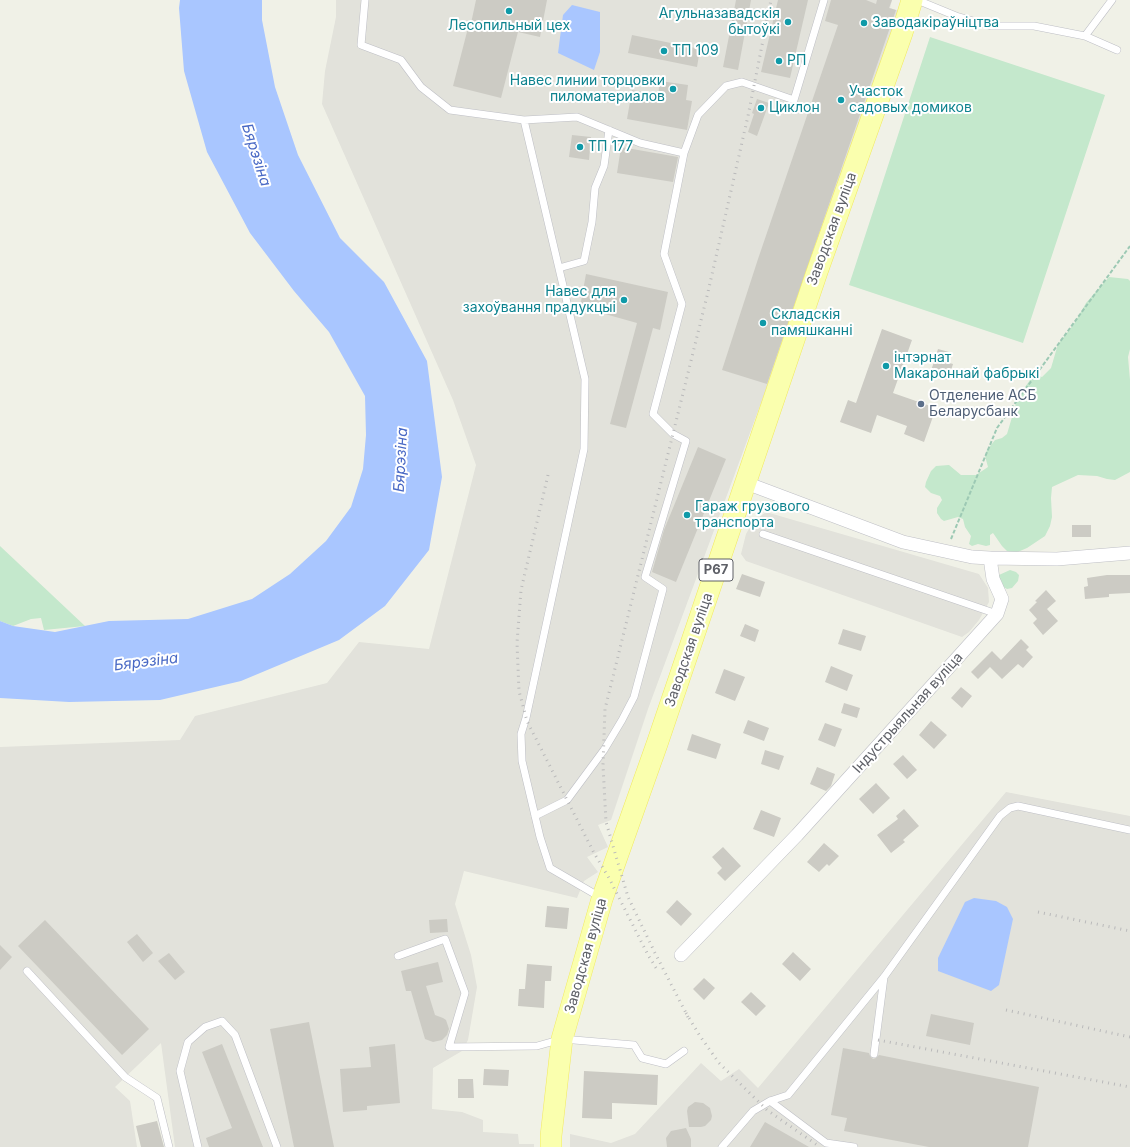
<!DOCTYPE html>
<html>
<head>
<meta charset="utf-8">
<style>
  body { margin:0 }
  canvas { display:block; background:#f0f1e7 }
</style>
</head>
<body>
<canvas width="1130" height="1147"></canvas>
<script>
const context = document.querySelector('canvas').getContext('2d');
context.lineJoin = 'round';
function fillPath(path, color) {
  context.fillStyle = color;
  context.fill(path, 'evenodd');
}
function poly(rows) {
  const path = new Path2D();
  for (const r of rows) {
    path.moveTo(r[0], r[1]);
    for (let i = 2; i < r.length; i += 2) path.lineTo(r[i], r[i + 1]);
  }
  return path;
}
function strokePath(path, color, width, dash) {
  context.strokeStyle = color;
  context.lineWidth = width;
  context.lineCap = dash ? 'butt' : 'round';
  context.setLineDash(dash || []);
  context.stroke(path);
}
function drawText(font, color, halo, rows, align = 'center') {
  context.font = font + ' Inter,sans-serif';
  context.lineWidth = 4;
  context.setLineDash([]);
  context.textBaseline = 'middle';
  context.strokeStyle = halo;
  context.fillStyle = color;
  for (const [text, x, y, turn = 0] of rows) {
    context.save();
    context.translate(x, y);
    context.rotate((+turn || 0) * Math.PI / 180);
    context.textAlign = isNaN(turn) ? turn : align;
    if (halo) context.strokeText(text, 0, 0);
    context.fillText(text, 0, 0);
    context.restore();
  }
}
fillPath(poly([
  [336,0,892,0,890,8,899,11,848,158,805,275,768,384,648,709,611,820,598,825,608,847,587,857,598,872,584,881,577,898,464,871,455,904,471,955,477,987,468,1040,462,1051,433,1068,432,1109,462,1112,483,1120,483,1132,518,1134,519,1144,534,1144,534,1147,432,1147,432,1142,432,1147,175,1147,161,1043,115,1087,130,1101,137,1147,0,1147,0,747,180,740,195,716,327,683,359,642,429,649,476,465,453,400,322,104,325,71,336,17],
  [766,512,979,574,988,588,989,602,979,620,969,632,962,637,746,561,741,554,746,534,753,522],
  [1006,792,1130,816,1130,1147,570,1147,570,1134,611,1143,635,1134,701,1063,721,1081,739,1069,758,1088]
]), '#e2e2db');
fillPath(poly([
  [930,37,1105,95,1023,343,849,285],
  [1109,277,1128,279,1130,281,1130,349,1128,357,1130,380,1130,472,1115,480,1107,479,1097,476,1078,475,1052,487,1051,498,1052,517,1050,526,1045,536,1027,548,1020,551,1014,553,1007,551,1002,546,993,533,990,535,990,545,986,546,978,544,972,546,969,544,971,536,965,527,963,519,958,517,944,521,941,519,937,513,937,508,942,500,940,496,931,493,925,487,926,482,931,471,936,466,949,465,961,475,976,475,988,467,985,456,987,450,995,440,1002,438,1007,434,1018,397,1030,380,1036,375,1042,377,1051,368,1058,344,1074,324,1086,303],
  [0,546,85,626,44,630,41,618,31,619,13,626,0,621],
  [1010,570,1016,572,1019,575,1018,581,1012,588,1007,589,1000,585,999,575]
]), '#c4e8cc');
fillPath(poly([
  [180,0,262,0,262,20,275,87,298,155,340,238,384,282,427,361,442,477,429,550,385,606,339,640,241,681,160,700,69,702,0,698,0,621,13,626,55,632,109,621,188,619,252,599,290,574,326,541,351,507,363,469,366,435,365,396,329,332,294,291,250,233,207,152,184,71,179,8],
  [572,5,600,12,600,52,594,70,558,53,563,15],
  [974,898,996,901,1007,907,1013,919,999,985,991,991,938,971,938,958,965,902]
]), '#a9c6ff');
fillPath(poly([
  [476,0,547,0,540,37,518,32,501,98,453,86,468,28,470,28],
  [736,0,751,0,738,70,723,67],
  [778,0,808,0,790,78,761,72],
  [831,0,866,0,876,4,877,0,892,0,889,8,896,10,767,384,722,370,758,259,838,25,825,21],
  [632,35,700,49,697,67,628,53],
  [660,81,688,85,686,100,692,101,687,130,627,119,632,90,658,95],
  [757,99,769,103,757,136,748,132,754,114,752,113],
  [572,135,591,137,589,160,569,157],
  [621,147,678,157,673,182,617,173],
  [586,274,668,292,660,330,653,328,626,428,610,424,637,323,580,307],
  [882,329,912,340,893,393,936,408,924,442,904,434,907,426,877,415,871,433,840,422,848,400,856,403],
  [938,349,949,352,946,362,953,364,948,380,930,374],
  [698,447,726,459,676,582,652,572,664,530],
  [1072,525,1091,525,1091,537,1072,537],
  [742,574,765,582,760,597,736,589],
  [1107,575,1130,575,1130,593,1109,594,1109,597,1085,599,1084,587,1088,586,1087,578],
  [1046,590,1056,601,1047,609,1058,621,1043,635,1033,623,1037,619,1029,610,1037,602,1035,601],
  [745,624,759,630,755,642,740,636],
  [843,629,866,636,861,651,838,644],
  [1021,639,1029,647,1026,650,1033,657,1023,668,1018,664,1002,679,990,667,978,679,971,672,992,651,1001,660],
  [831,666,853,675,847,691,825,682],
  [724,669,745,677,735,701,715,693],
  [961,687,972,696,962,708,951,698],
  [844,703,860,708,857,718,841,713],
  [748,720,769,728,764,741,743,733],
  [931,721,947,735,934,749,919,735],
  [825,723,842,729,835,747,818,740],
  [692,734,721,744,716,759,687,750],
  [765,750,784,756,779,770,761,764],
  [903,755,917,770,907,779,893,764],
  [817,767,835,774,831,786,826,791,810,784],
  [876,783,890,798,873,814,859,799],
  [904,809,919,826,903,840,905,842,891,853,877,835,898,819,896,816],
  [761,810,781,818,774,837,753,829],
  [824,843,839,856,829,866,827,864,819,872,807,862],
  [723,847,741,866,725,881,717,873,722,868,712,857],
  [677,900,692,914,681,926,666,912],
  [547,906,569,908,567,929,545,927],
  [447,919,448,932,430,933,429,920],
  [45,920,149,1029,122,1055,18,946],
  [137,934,153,953,143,962,127,942],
  [0,945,12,957,0,970],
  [793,952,811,969,800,981,782,964],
  [169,953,185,972,175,980,158,961],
  [438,962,443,982,426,986,435,1015,443,1018,446,1020,449,1029,447,1035,442,1040,433,1042,425,1039,411,991,406,991,401,971],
  [527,964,552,966,551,981,545,981,544,1008,518,1006,519,989,525,989],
  [704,978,715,988,704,1000,693,989],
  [751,992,766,1006,756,1016,741,1002],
  [931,1014,974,1023,970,1045,926,1036],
  [309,1022,334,1147,294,1147,270,1029],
  [222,1044,263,1147,209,1147,206,1138,232,1128,202,1052],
  [395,1044,400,1103,367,1106,367,1110,343,1112,340,1069,371,1067,369,1047],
  [843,1048,869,1053,870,1056,873,1059,876,1058,879,1055,1039,1087,1028,1147,929,1147,844,1131,847,1118,831,1115],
  [484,1069,509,1070,508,1086,483,1085],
  [584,1071,658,1075,657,1105,612,1103,612,1119,582,1118],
  [458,1079,473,1079,474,1098,458,1098],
  [695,1102,703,1103,710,1108,712,1116,711,1120,705,1126,701,1127,689,1127,687,1111,688,1107],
  [157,1121,164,1147,141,1147,136,1126],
  [765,1122,809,1147,750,1147],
  [686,1128,691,1139,691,1147,667,1147,666,1138,671,1131]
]), '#cccbc4');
const service = poly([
  [365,0,361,45,401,60,421,87,450,110,524,120],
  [917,0,956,16,991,26,1034,26,1085,36,1112,0],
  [1085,36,1117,50],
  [559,268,584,261,592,222,595,188,604,166,609,130],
  [763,534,997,614],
  [535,816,567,800,604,750,622,720,634,697,663,589,645,577,686,441,673,434,653,414,682,304,664,254,684,153],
  [600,897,550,868,540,837,522,761,521,734,526,718,584,449,585,379,524,120,577,117,640,143,684,153,698,115,726,86,742,82,794,100,824,0],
  [398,956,445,939,465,993,449,1047,537,1046,562,1039,634,1045,642,1058,666,1064,684,1051],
  [27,971,125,1077,157,1098,169,1147],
  [874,1054,884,977],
  [770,1101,826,1143,854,1147],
  [198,1147,180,1071,188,1042,205,1027,222,1021,235,1035,277,1147],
  [722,1147,753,1111,770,1101,788,1095,884,977,1000,816,1010,808,1018,806,1130,830]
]);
const minor = poly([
  [746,483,903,542,972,557,990,558],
  [681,955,797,835,997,614,1002,599,993,579,990,558,1057,559,1130,553]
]);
const primary = poly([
  [551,1147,551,1136,562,1039,602,899,657,744,817,272,902,33,912,0]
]);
strokePath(service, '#bebfc5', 8);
strokePath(minor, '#bebfc5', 14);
strokePath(primary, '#f2ea5f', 22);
strokePath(poly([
  [951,539,997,428,1130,246]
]), '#9dc9b4', 2, [4, 2]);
strokePath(service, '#fff', 7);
strokePath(minor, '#fff', 13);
strokePath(primary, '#faffae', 21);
strokePath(poly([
  [548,475,521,590,517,643,519,691,527,721,594,853,609,878,648,955,658,971],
  [1038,912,1130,931],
  [1006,1010,1130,1037],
  [686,1013,700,1036,719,1063,767,1110,820,1147],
  [688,1017,656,955,628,897,606,822,603,765,605,709,708,292,748,116,771,0],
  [878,1040,1130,1087]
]), '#b9b9ba', 3, [1, 5]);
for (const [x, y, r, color] of [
  [509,11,4,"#0f9aa8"],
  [788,22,4,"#0f9aa8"],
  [864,23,4,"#0f9aa8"],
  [664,51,4,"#0f9aa8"],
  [779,61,4,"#0f9aa8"],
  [673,89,4,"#0f9aa8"],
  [841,100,4,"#0f9aa8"],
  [761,108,4,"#0f9aa8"],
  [580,147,4,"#0f9aa8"],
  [624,300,4,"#0f9aa8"],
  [763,323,4,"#0f9aa8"],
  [886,366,4,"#0f9aa8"],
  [921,404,4,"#5c6f8a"],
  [687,515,4,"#0f9aa8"]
]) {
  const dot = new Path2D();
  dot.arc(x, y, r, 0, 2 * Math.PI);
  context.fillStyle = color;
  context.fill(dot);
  strokePath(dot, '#fff', 1.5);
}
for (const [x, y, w] of [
  [716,570,34]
]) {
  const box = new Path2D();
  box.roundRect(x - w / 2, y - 11, w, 22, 3);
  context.fillStyle = '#fff';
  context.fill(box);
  strokePath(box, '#5e6067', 1);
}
drawText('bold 13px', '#5e6067', null, [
  ["Р67",716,570]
]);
drawText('14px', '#0d838f', '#fff', [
  ["Агульназавадскія",780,14,"right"],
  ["бытоўкі",780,30,"right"],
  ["Заводакіраўніцтва",872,23],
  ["Лесопильный цех",509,26,"center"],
  ["ТП 109",672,51],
  ["РП",787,61],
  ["Навес линии торцовки",665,81,"right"],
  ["пиломатериалов",665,97,"right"],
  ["Участок",849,92],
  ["садовых домиков",849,108],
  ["Циклон",769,108],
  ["ТП 177",588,147],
  ["Навес для",616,292,"right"],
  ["захоўвання прадукцыі",616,308,"right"],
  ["Складскія",771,315],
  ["памяшканні",771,331],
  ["інтэрнат",894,358],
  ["Макароннай фабрыкі",894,374],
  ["Гараж грузового",695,507],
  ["транспорта",695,523]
], 'left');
drawText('14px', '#5e6067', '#fff', [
  ["Заводская вуліца",832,229,-70],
  ["Заводская вуліца",689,650,-71],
  ["Індустрыяльная вуліца",908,713,-48],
  ["Заводская вуліца",586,956,-74]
]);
drawText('14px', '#4e5e75', '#fff', [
  ["Отделение АСБ",929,396],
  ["Беларусбанк",929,412]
], 'left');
drawText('italic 15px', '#4969c5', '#fff', [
  ["Бярэзіна",256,155,72],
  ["Бярэзіна",401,460,-87],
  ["Бярэзіна",146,662,-7]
]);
</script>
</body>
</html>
